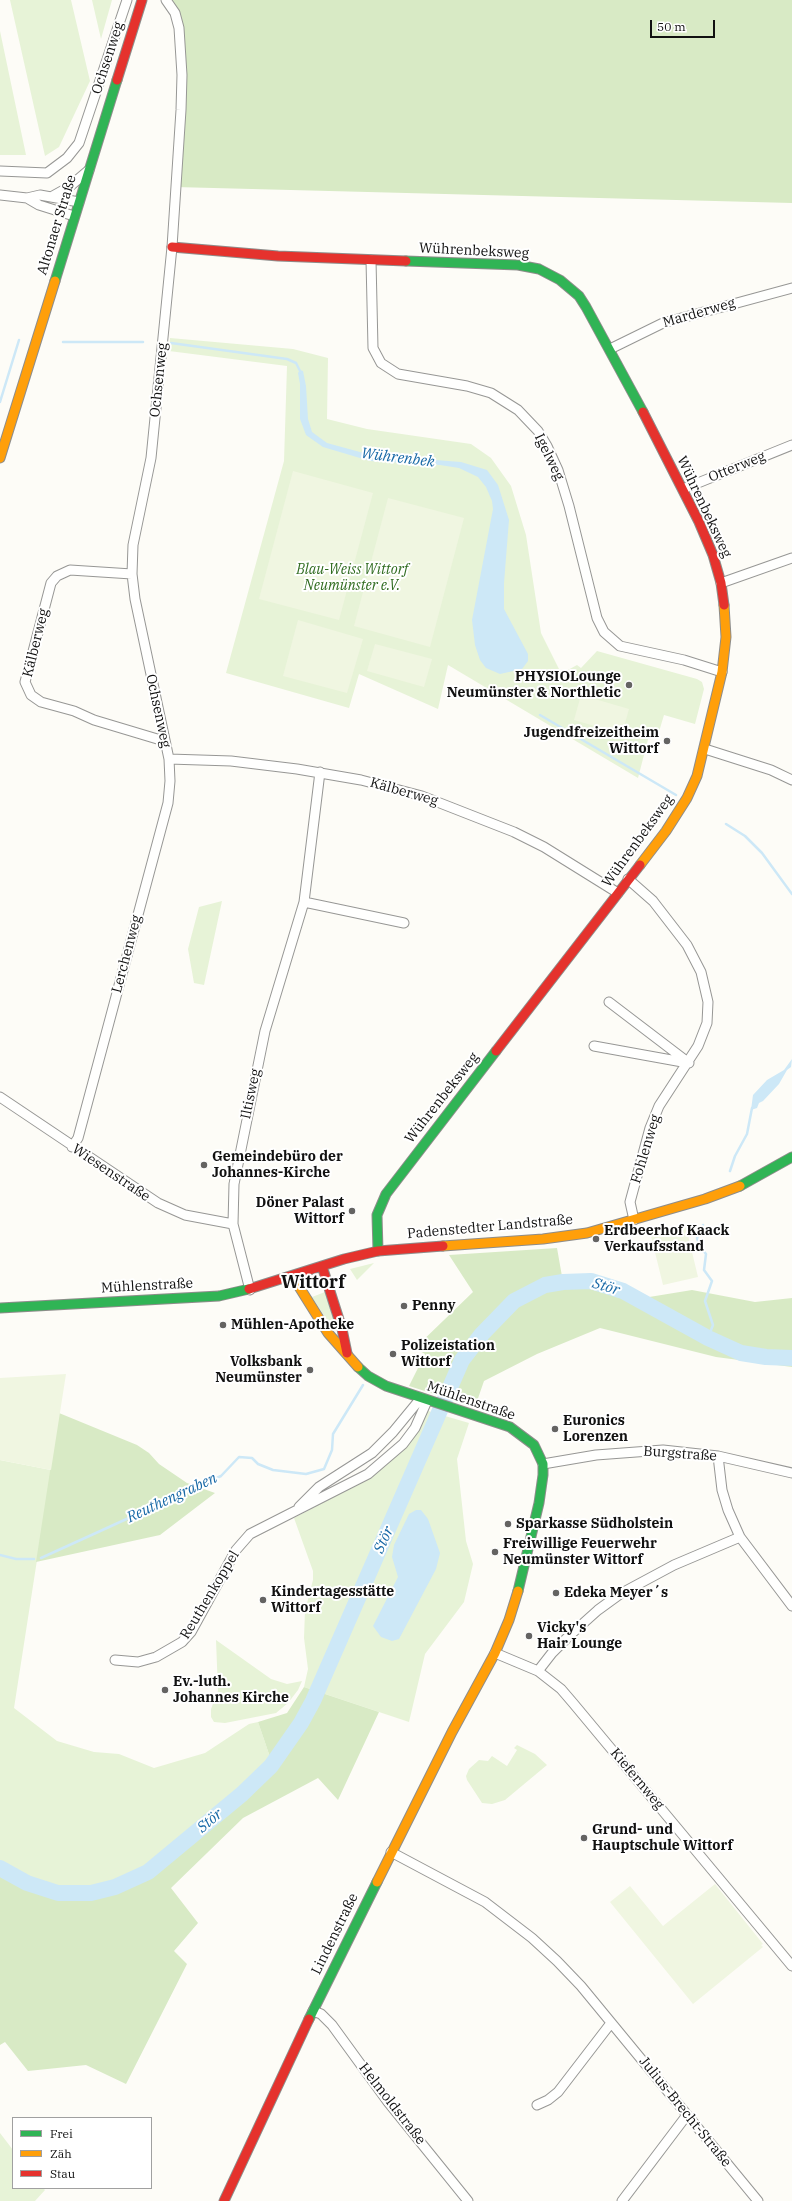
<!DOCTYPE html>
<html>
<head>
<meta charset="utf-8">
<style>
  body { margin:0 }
  #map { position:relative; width:792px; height:2201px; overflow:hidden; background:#fdfcf7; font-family:"IBM Plex Serif",serif }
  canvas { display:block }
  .legend { position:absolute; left:12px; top:2117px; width:140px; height:72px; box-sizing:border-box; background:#fff; border:1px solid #a0a0a0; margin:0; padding:5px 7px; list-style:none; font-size:12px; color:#111 }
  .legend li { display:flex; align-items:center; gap:8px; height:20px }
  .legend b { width:20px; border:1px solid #a0a0a0 }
  .scale { position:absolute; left:650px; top:20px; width:65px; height:18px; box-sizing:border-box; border:2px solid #111; border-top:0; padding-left:5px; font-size:12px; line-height:14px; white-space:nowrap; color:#111; -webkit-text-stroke:3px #fff; paint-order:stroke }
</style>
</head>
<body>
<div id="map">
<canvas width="792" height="2201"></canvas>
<ul class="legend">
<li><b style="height:5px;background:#30b455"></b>Frei</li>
<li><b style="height:5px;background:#ff9f0a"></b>Zäh</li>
<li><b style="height:5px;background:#e5322d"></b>Stau</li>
</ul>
<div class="scale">50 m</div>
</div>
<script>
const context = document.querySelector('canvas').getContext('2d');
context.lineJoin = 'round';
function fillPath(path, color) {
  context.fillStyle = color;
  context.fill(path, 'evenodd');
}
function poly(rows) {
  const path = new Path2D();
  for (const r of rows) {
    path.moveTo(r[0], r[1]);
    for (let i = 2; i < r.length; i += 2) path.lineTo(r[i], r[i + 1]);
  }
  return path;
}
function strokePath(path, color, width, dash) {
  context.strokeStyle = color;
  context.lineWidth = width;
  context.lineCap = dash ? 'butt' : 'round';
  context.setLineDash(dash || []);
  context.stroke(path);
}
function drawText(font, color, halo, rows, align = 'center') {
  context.font = font + ' "IBM Plex Serif",serif';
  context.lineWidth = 4;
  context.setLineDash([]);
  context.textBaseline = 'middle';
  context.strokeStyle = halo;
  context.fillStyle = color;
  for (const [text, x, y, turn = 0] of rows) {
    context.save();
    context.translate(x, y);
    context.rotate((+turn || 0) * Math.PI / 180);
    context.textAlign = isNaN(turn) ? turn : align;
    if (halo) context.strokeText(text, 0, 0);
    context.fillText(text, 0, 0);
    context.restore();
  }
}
fillPath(poly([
  [10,0,71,0,90,81,59,147,45,156],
  [92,0,112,0,101,39],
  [0,31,26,155,0,155],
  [170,338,293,349,328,358,327,419,367,429,471,444,491,458,511,486,526,535,541,633,560,671,557,676,577,665,581,668,597,651,697,679,702,682,704,689,695,724,664,715,658,735,650,732,638,778,448,665,438,709,359,674,349,708,226,673,284,461,287,366,169,351],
  [222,901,204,985,194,983,188,949,199,907],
  [374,1263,357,1280,350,1269],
  [325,1292,335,1325,332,1328,312,1297],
  [428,1411,469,1423,457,1459,466,1541,473,1564,464,1602,425,1654,409,1722,304,1687,308,1669,304,1638,305,1611,313,1580,313,1571,294,1518,369,1478,400,1453,415,1435],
  [0,1460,51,1470,14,1708,57,1741,94,1752,119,1754,154,1768,205,1753,249,1724,258,1722,271,1760,271,1766,242,1794,148,1872,115,1887,91,1893,58,1893,27,1883,0,1868],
  [216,1640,271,1679,287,1684,302,1681,298,1690,288,1703,276,1713,225,1723,214,1722,211,1717,211,1709,218,1691],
  [517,1745,535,1754,547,1765,505,1800,492,1804,482,1803,467,1780,466,1776,469,1769,479,1760,488,1761,492,1756,507,1766,517,1750,514,1748],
  [0,2133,13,2150,13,2188,43,2188,45,2190,35,2201,0,2201]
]), '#e7f3d7');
fillPath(poly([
  [173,0,792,0,792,203,175,187,182,74,172,7],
  [557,1248,563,1282,591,1281,607,1285,637,1299,692,1290,755,1302,792,1298,792,1367,716,1357,600,1328,537,1354,484,1381,475,1407,409,1386,425,1354,415,1348,473,1292,449,1255],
  [59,1413,137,1445,149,1453,159,1464,187,1483,215,1493,160,1535,36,1562],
  [304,1687,379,1712,338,1800,318,1778,243,1818,171,1888,198,1923,174,1951,187,1964,126,2084,86,2065,28,2071,5,2042,0,2045,0,1868,27,1883,58,1893,91,1893,115,1887,148,1872,242,1794,271,1766,271,1760,258,1722,287,1713]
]), '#d8eac5');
fillPath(poly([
  [293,471,373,493,339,620,259,599],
  [388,498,464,518,430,647,354,626],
  [298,620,363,639,347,693,283,676],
  [375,644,432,659,424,687,367,671],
  [581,695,629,709,622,734,574,720],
  [686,1227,698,1277,663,1285,651,1236],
  [66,1374,51,1470,0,1460,0,1378],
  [715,1884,763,1944,761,1945,763,1947,693,2004,610,1902,630,1886,663,1926]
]), '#f0f6e1');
fillPath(poly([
  [300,370,303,371,306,386,308,419,312,432,327,443,371,455,461,462,487,470,498,485,509,520,504,583,504,609,528,654,528,661,522,669,500,674,486,668,480,660,475,645,472,620,493,509,492,501,486,487,478,477,459,468,440,465,370,461,323,447,306,435,300,419,300,384,298,373],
  [792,1059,791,1067,787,1070,779,1084,763,1101,759,1103,757,1108,751,1110,753,1095,767,1080,784,1070],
  [416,1510,421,1510,428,1519,440,1553,436,1569,399,1639,392,1641,381,1637,373,1626,398,1577,392,1557,394,1545,409,1514]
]), '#cde8f7');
strokePath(poly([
  [63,342,143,342],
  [171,343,287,359,296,363,301,373],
  [0,402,19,340],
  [540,715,676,795],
  [726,824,745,836,762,853,792,894],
  [730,1171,735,1156,747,1134,752,1108],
  [703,1225,697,1238,699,1245,706,1254,704,1270,712,1281,705,1301,713,1325,708,1338],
  [0,1555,16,1559,34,1559],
  [41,1558,221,1476,239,1457,252,1458,258,1464,273,1470,306,1474,324,1469,332,1450,333,1434,363,1385]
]), '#cde8f7', 2.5);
strokePath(poly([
  [0,1868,27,1883,58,1893,91,1893,115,1887,148,1872,242,1794,271,1766,301,1723,313,1701,462,1360,482,1334,514,1301,545,1285,563,1282,591,1281,623,1291,708,1338,741,1353,766,1357,792,1358]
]), '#cde8f7', 16);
const street = poly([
  [0,171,47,173,67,158,79,143,127,0],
  [0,195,27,198,40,195,79,202],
  [51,197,69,187,89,170],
  [27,198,39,205,74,216],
  [371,260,373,348,381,363,398,374,467,386,491,393,518,410,538,431,547,446,558,470,569,506,597,618,604,632,620,646,684,660,722,672],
  [610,349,663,323,792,288],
  [683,489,792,445],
  [132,574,70,570,57,576,51,583,25,682,31,695,41,702,74,711,94,720,164,741],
  [721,583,792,558],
  [705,749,771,770,792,780],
  [169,759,231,761,297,769,361,780,422,796,514,832,544,847,618,893],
  [628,879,653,901,687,945,701,972,708,1002,707,1023,698,1046,659,1106,650,1128,630,1202,634,1220],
  [304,902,404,923],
  [609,1002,689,1063],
  [594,1046,688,1063],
  [0,1097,158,1203,185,1215,233,1224],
  [72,1147,78,1138,168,803,170,781,169,759,135,599,132,574,133,545,151,458,172,247,181,110,182,75,179,28,175,13,166,0],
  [250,1290,233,1224,234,1184,265,1031,304,902,320,772],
  [543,1464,596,1455,663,1450,718,1456,792,1473],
  [299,1507,319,1487,372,1453,393,1432,421,1398],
  [740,1537,792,1606],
  [495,1653,538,1671,552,1653,569,1636,598,1610,620,1594,674,1565,740,1537,728,1510,722,1490,718,1456],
  [115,1660,138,1662,156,1657,182,1642,191,1632,236,1550,250,1534,368,1474,403,1444,415,1428,427,1401],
  [538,1671,561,1689,573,1703,792,1966],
  [391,1852,485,1902,532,1938,557,1961,581,1986,758,2201],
  [313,2011,321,2014,332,2025,388,2102,468,2201],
  [537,2105,548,2100,558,2092,611,2023],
  [622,2201,687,2115]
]);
const fast = poly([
  [406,261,518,265,539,269,560,280,579,296,586,307,643,412],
  [55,281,117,80],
  [740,1186,792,1157],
  [378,1251,377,1215,386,1194,496,1051],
  [0,1308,219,1296,249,1289],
  [358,1367,368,1376,386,1386,510,1427,534,1445,543,1464,543,1475,539,1503,518,1591],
  [309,2019,377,1882]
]);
const slow = poly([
  [0,458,55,281],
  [640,865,666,831,687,798,697,776,722,672,726,637,724,605],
  [443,1246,543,1239,587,1233,705,1199,740,1186],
  [293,1277,328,1333,358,1367],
  [377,1882,452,1732,495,1653,509,1620,518,1591]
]);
const jam = poly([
  [117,80,142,0],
  [172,247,278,256,406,261],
  [643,412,699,522,713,555,721,583,724,605],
  [496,1051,640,865],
  [322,1266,342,1329,347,1353],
  [249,1289,344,1259,378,1251,443,1246],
  [224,2201,309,2019]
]);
strokePath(street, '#979795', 11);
strokePath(fast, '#8e8d8b', 11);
strokePath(slow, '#8e8d8b', 11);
strokePath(jam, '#8e8d8b', 11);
strokePath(street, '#fffffe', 9);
strokePath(fast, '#30b455', 9);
strokePath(slow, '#ff9f0a', 9);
strokePath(jam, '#e5322d', 9);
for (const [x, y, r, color] of [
  [629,685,4,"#646362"],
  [667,741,4,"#646362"],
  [204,1165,4,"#646362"],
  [352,1211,4,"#646362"],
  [596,1239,4,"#646362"],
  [404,1306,4,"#646362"],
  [223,1325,4,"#646362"],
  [393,1354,4,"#646362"],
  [310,1370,4,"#646362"],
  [555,1429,4,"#646362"],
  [508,1524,4,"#646362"],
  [495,1552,4,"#646362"],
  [556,1593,4,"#646362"],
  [263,1600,4,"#646362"],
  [529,1636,4,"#646362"],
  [165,1690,4,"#646362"],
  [584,1838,4,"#646362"]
]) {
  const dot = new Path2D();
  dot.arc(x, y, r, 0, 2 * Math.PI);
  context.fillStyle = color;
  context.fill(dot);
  strokePath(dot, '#fff', 1.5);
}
drawText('14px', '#111', '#fff', [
  ["Ochsenweg",108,58,-72],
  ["Altonaer Straße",57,225,-73],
  ["Wührenbeksweg",474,251,3],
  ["Marderweg",699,313,-16],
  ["Ochsenweg",159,380,-84],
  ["Igelweg",549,457,64],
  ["Otterweg",737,467,-22],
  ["Wührenbeksweg",704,507,65],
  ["Kälberweg",36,643,-76],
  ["Ochsenweg",158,711,78],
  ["Kälberweg",404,792,16],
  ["Wührenbeksweg",638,841,-54],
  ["Lerchenweg",127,954,-75],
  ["Iltisweg",251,1094,-78],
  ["Wührenbeksweg",442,1098,-52],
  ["Fohlenweg",646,1149,-73],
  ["Wiesenstraße",111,1173,34],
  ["Padenstedter Landstraße",490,1227,-5],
  ["Mühlenstraße",147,1286,-3],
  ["Mühlenstraße",471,1401,19],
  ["Burgstraße",680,1454,4],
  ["Reuthenkoppel",210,1595,-59],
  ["Kiefernweg",637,1779,50],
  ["Lindenstraße",335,1934,-64],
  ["Helmoldstraße",392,2104,52],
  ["Julius-Brecht-Straße",685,2112,51]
]);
drawText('italic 14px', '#2f6b1f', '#fff', [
  ["Blau-Weiss Wittorf",352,570],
  ["Neumünster e.V.",352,586]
]);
drawText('bold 14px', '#111', '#fff', [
  ["PHYSIOLounge",621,677,"right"],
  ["Neumünster & Northletic",621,693,"right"],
  ["Jugendfreizeitheim",659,733,"right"],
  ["Wittorf",659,749,"right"],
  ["Gemeindebüro der",212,1157],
  ["Johannes-Kirche",212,1173],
  ["Döner Palast",344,1203,"right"],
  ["Wittorf",344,1219,"right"],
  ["Erdbeerhof Kaack",604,1231],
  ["Verkaufsstand",604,1247],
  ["Penny",412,1306],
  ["Mühlen-Apotheke",231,1325],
  ["Polizeistation",401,1346],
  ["Wittorf",401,1362],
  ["Volksbank",302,1362,"right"],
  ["Neumünster",302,1378,"right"],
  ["Euronics",563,1421],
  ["Lorenzen",563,1437],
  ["Sparkasse Südholstein",516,1524],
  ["Freiwillige Feuerwehr",503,1544],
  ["Neumünster Wittorf",503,1560],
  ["Kindertagesstätte",271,1592],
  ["Wittorf",271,1608],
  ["Edeka Meyer´s",564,1593],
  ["Vicky's",537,1628],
  ["Hair Lounge",537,1644],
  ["Ev.-luth.",173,1682],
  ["Johannes Kirche",173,1698],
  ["Grund- und",592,1830],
  ["Hauptschule Wittorf",592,1846]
], 'left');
drawText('italic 15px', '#1768a6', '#fff', [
  ["Wührenbek",398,458,7],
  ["Stör",606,1287,16],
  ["Reuthengraben",172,1498,-25],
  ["Stör",384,1540,-66],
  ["Stör",210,1821,-40]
]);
drawText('bold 18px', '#111', '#fff', [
  ["Wittorf",313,1283]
]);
</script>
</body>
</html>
